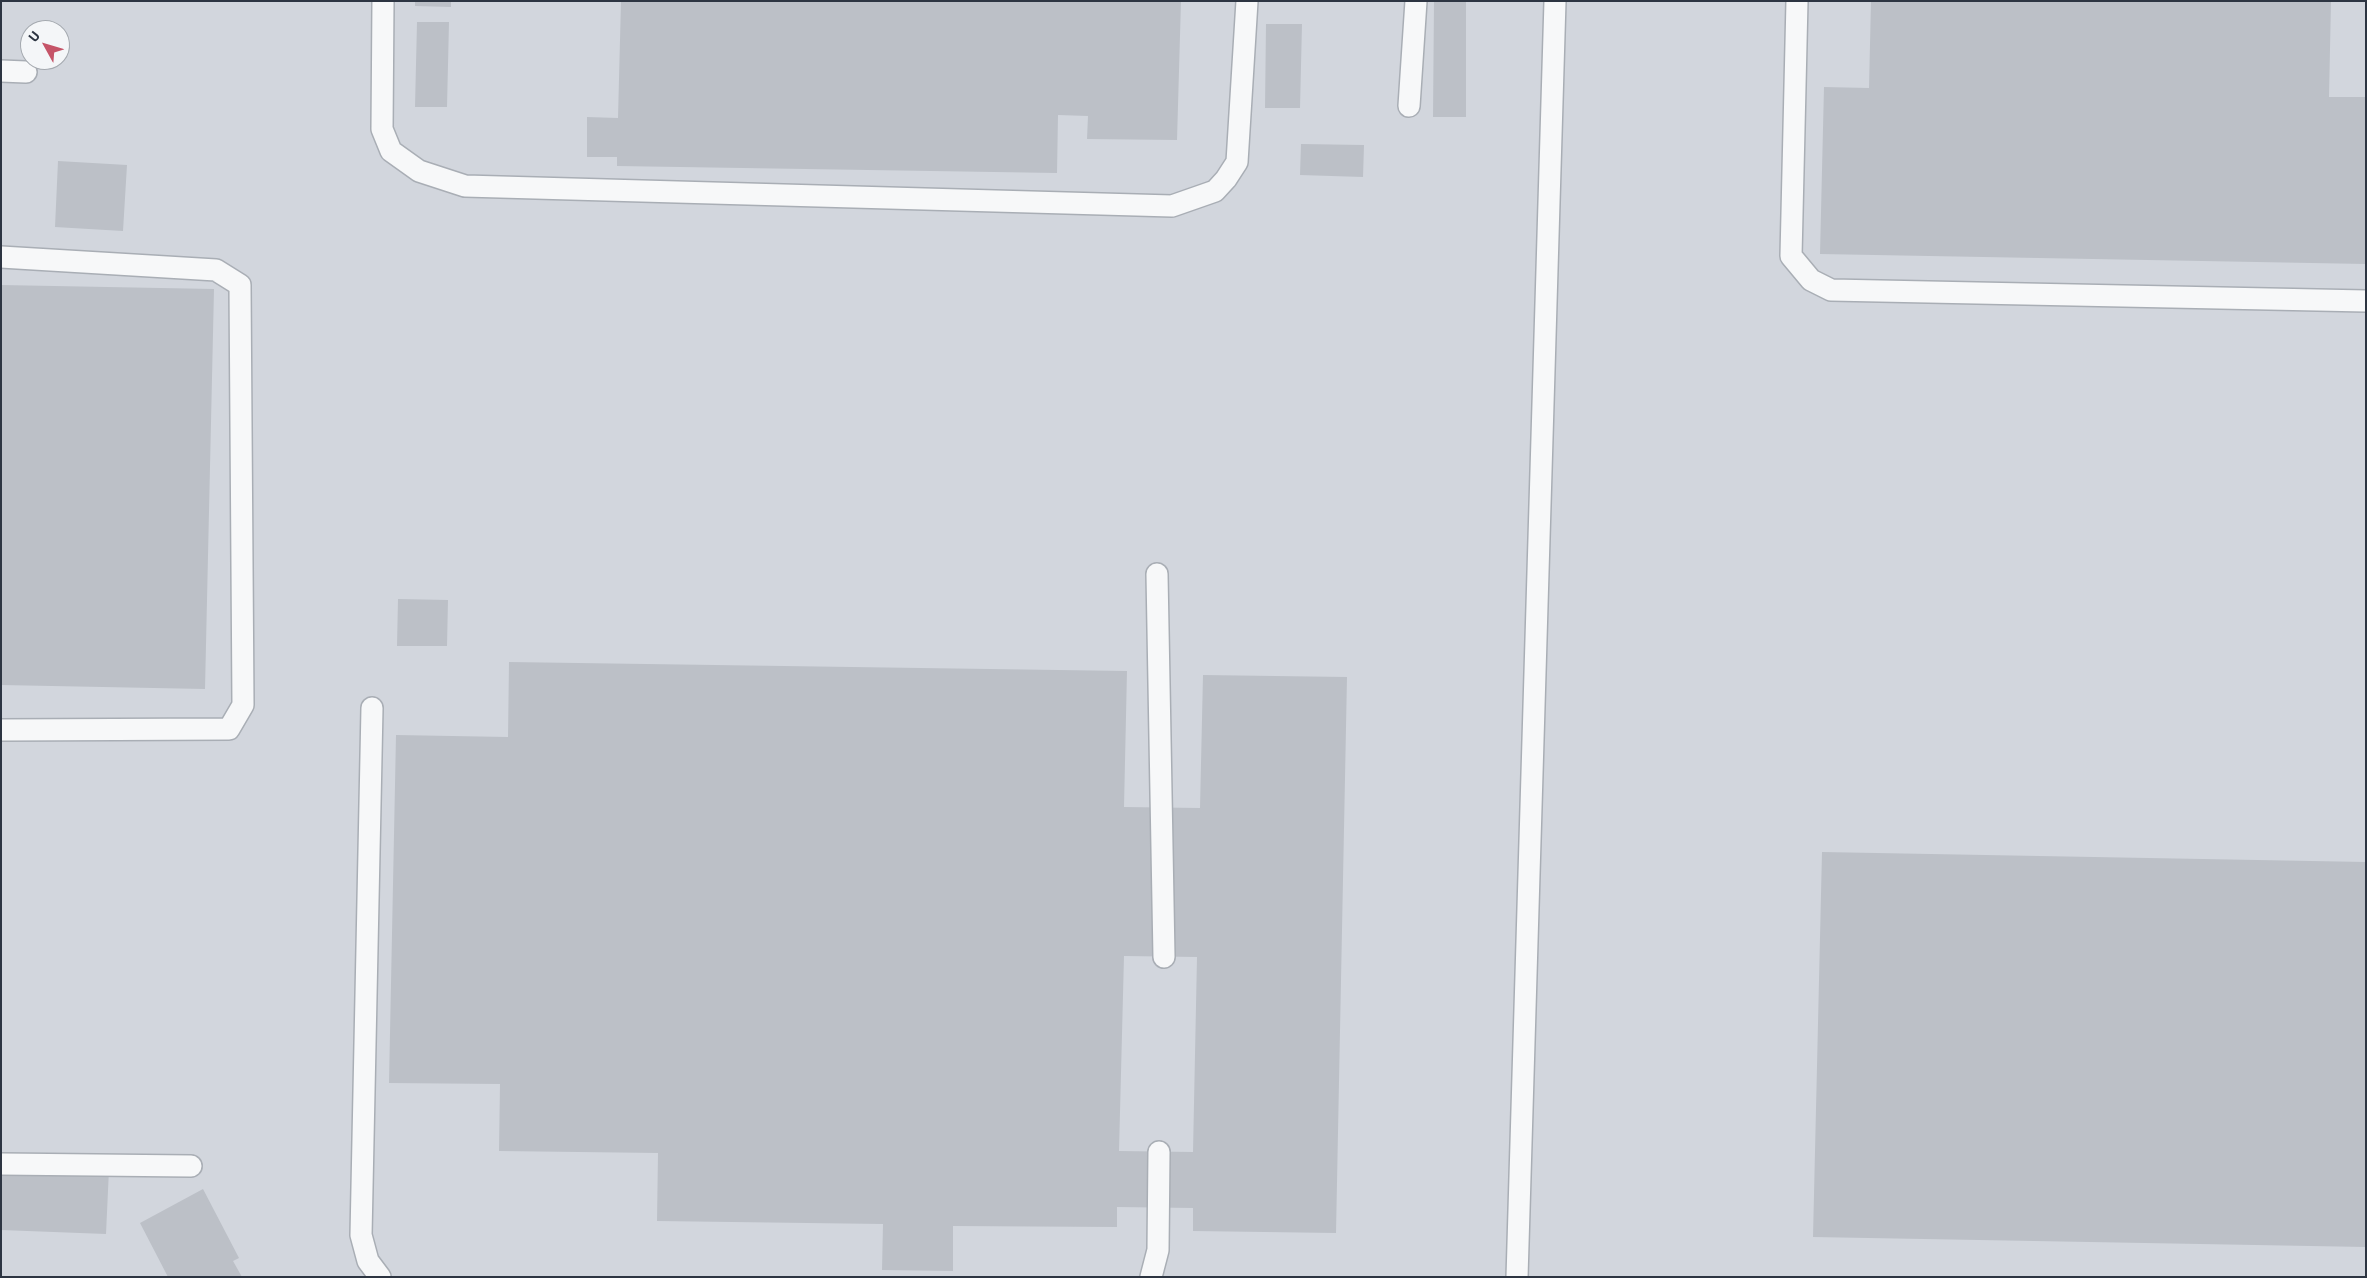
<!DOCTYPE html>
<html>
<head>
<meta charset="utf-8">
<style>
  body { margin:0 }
  #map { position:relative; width:2367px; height:1278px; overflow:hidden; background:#e4e7eb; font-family:"Titillium Web",sans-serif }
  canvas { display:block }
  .frame { position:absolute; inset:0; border:2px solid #2d3542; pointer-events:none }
  .north { position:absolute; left:20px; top:20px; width:50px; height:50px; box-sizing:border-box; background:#f4f6f8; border:1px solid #a4a9af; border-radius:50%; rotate:309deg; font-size:14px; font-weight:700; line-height:20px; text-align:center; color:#2d3542 }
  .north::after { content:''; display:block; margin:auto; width:18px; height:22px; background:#c55468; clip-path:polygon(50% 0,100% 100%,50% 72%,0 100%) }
</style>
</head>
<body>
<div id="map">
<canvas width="2367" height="1278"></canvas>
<div class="frame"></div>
<div class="north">U</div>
</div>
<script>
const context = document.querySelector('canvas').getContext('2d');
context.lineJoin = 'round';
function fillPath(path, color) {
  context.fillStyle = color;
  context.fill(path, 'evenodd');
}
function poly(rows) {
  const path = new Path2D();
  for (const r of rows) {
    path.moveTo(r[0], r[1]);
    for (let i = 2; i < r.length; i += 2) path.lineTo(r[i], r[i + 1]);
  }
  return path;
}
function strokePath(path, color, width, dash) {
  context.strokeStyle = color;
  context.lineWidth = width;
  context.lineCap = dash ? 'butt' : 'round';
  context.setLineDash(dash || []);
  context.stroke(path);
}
fillPath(poly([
  [1,1,2366,1,2366,1277,1,1277],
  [30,30,60,30,60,60,30,60]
]), '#d2d6dd');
fillPath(poly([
  [415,1,451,1,451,7,415,6],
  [621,1,1181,1,1177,140,1087,139,1088,116,1058,115,1057,173,617,166,617,157,587,157,587,117,618,118],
  [1434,1,1466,1,1466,117,1433,117],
  [1871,1,2331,1,2329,97,2366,97,2366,264,1820,254,1824,87,1869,88],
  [417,22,449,22,447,107,415,107],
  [1266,24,1302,24,1300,108,1265,108],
  [1301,144,1364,145,1363,177,1300,175],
  [58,161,127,165,123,231,55,227],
  [1,285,214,289,205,689,1,685],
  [398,599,448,600,447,646,397,646],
  [509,662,1127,671,1124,807,1200,808,1203,675,1347,677,1336,1233,1193,1231,1193,1208,1117,1207,1117,1227,953,1226,953,1271,882,1270,883,1224,657,1221,658,1153,499,1151,500,1084,389,1083,396,735,508,737],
  [1124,956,1197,957,1193,1152,1119,1151],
  [1822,852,2366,862,2366,1247,1813,1237],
  [1,1165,109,1169,106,1234,1,1230],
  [203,1189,239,1258,233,1261,242,1277,168,1277,140,1223]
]), '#bcc0c7');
const service = poly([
  [383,1,382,129,391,151,419,171,465,186,1172,206,1215,191,1226,179,1237,162,1247,1],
  [1797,1,1791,256,1811,280,1831,290,2366,301],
  [1,71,26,72],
  [1409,106,1416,1],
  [1,257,216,270,240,285,243,705,229,729,1,730],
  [1157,574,1164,957],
  [372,708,361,1235,368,1261,380,1277],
  [1,1164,191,1166],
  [1151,1277,1158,1250,1159,1152],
  [1517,1277,1555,1]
]);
strokePath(service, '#a9aeb5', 24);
strokePath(service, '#f7f8f9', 21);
</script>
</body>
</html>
